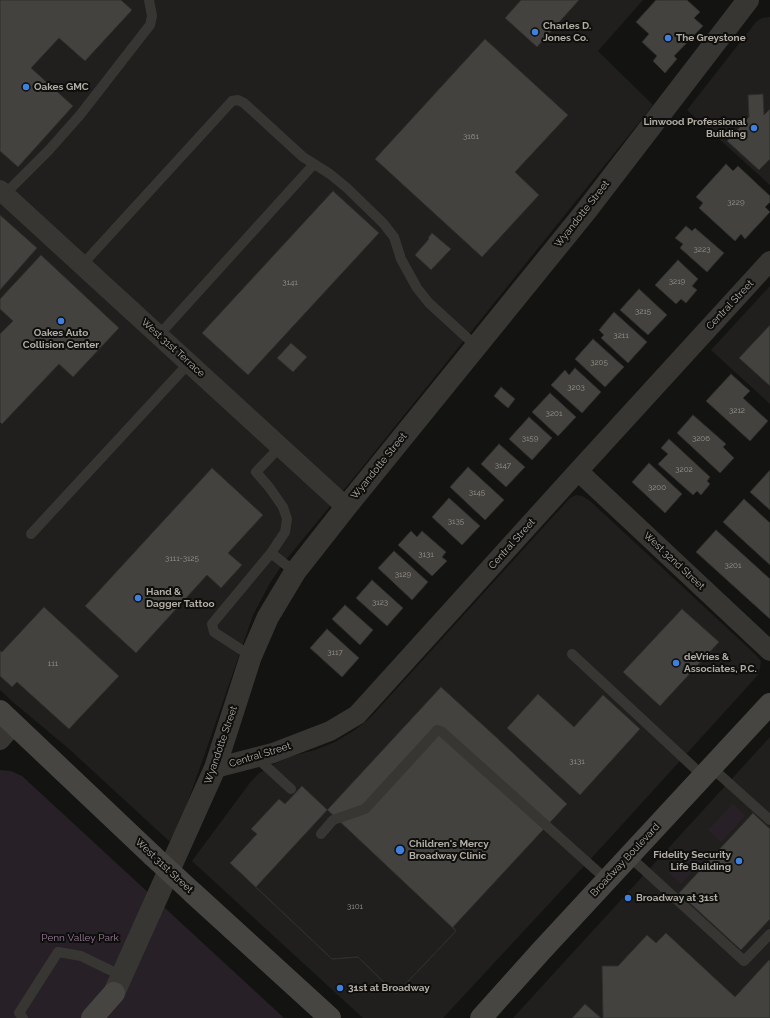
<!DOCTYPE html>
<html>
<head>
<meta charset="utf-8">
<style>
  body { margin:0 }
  canvas { display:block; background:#131311 }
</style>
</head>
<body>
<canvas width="770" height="1018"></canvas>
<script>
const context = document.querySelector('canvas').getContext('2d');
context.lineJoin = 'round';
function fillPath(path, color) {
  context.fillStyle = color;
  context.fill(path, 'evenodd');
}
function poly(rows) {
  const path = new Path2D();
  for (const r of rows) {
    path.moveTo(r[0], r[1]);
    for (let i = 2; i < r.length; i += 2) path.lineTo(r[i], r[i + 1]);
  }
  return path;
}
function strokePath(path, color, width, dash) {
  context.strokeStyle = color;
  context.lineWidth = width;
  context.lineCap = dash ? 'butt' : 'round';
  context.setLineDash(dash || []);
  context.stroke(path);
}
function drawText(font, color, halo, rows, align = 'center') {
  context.font = font + ' Raleway,sans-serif';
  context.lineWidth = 4;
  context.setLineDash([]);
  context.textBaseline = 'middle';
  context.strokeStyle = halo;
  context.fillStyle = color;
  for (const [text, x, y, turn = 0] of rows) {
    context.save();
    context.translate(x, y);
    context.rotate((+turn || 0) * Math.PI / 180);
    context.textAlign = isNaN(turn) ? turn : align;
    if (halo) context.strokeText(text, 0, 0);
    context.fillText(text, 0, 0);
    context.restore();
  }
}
fillPath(poly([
  [0,0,643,0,598,51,653,105,360,470,284,562,270,583,253,615,203,759,176,834,169,841,68,748,13,702,0,690],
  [770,17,770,185,687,110,756,22,762,18],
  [770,286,770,404,711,350],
  [576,495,582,496,590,501,756,655,761,661,760,668,758,675,609,839,443,1018,363,1018,192,861,249,784,258,774,272,765,289,757,315,750,335,742,355,730,370,718,570,498],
  [770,737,770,1018,513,1018]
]), '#201f1e');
fillPath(poly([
  [0,770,11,771,22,776,284,1018,0,1018],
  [733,804,745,816,721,842,708,830],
  [693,847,705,858,681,884,669,873]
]), '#272027');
const building = poly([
  [0,0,121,0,132,10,85,61,59,38,31,68,73,106,18,167,0,151,0,0],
  [521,0,579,0,537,47,505,18,521,0],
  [656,0,687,0,700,12,694,18,703,26,674,56,677,59,665,73,653,61,657,56,642,42,649,34,636,22,656,0],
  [485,39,568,115,515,172,539,195,482,257,375,159,485,39],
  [763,94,764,115,770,109,770,159,759,170,727,141,749,117,748,95,763,94],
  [726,164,733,171,738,166,770,196,770,202,765,207,770,212,745,239,741,234,735,241,699,208,703,203,696,197,726,164],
  [333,191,379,233,248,375,202,333,333,191],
  [0,215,37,248,0,290,0,215],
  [686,226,692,231,695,228,724,253,707,272,680,248,683,244,675,238,686,226],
  [432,233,451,249,431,270,415,255,429,239,428,238,432,233],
  [41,255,119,328,73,377,59,364,2,424,0,422,0,334,13,321,0,309,0,299,41,255],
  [678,260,698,279,692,286,697,290,686,303,681,299,676,304,655,285,678,260],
  [639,289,667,315,648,335,620,310,639,289],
  [614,312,647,342,628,363,601,338,604,335,599,330,614,312],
  [770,325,770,386,739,358,770,325],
  [593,339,624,367,605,387,575,359,593,339],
  [291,343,307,357,293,372,277,358,291,343],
  [575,368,601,392,582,413,551,385,565,370,569,375,575,368],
  [731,374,750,391,743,398,768,421,750,441,706,401,731,374],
  [501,387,515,399,508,408,494,396,501,387],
  [550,393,576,417,558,436,532,412,550,393],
  [693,415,726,444,723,447,734,458,720,473,677,433,693,415],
  [529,417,552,438,532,460,509,439,529,417],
  [669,439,710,477,707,481,710,484,701,495,697,491,693,495,658,464,668,454,661,448,669,439],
  [499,444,525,467,506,487,481,464,499,444],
  [649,463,682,494,665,513,632,482,649,463],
  [468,467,504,500,485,520,450,487,468,467],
  [212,468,263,515,228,553,242,565,221,588,207,575,136,653,85,606,212,468],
  [770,470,770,510,750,492,770,470],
  [449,498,480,526,462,545,432,517,449,498],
  [744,499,770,523,770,565,723,522,744,499],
  [716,530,770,579,770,619,696,552,716,530],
  [411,531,417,537,422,531,446,552,442,557,447,561,432,576,398,545,411,531],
  [394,551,428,582,412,600,378,568,394,551],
  [372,580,403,608,387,626,356,598,372,580],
  [345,605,373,630,360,645,332,619,345,605],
  [44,607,119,676,69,729,17,682,12,687,0,676,0,651,2,652,44,607],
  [682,609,719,642,660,706,623,672,682,609],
  [327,629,359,658,342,677,310,648,327,629],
  [441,687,497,738,567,804,453,927,456,931,396,994,358,957,332,959,256,887,441,687],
  [538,694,574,727,603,695,640,729,580,795,507,728,538,694],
  [302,786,456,931,396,994,358,957,332,959,230,863,257,834,251,829,279,799,285,804,302,786],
  [753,813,770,829,770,919,741,950,679,893,753,813],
  [666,933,735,997,769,960,770,961,770,1018,603,1018,602,966,618,966,647,935,656,943,666,933],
  [585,1004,601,1018,572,1018,585,1004]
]);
fillPath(building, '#43423e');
strokePath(building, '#2f2e2c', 1);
strokePath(poly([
  [5,194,49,150,80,115,150,25,152,16,149,0],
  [82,265,232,101,238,100,244,103,303,157,330,174,347,188,383,223,394,237,401,259,417,288,429,303,476,346],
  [159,335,314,164],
  [31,534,189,363],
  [271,553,295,572],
  [572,654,703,776],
  [251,656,214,632,212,624,271,553,285,532,287,519,283,507,269,487,256,472,280,447],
  [256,757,291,789],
  [711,767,770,820],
  [321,834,333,820,365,809,431,737,437,730,441,731,607,880],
  [629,856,744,961,770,934],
  [23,1018,19,1013,58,952,81,956,122,976]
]), '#373633', 10);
strokePath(poly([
  [0,190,346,507],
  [578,471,770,651],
  [0,740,14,724],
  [215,768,273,753,330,731,357,715,578,471,770,261]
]), '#373633', 20);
strokePath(poly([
  [114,993,215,768,251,656,268,617,295,572,346,507,586,211,748,0]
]), '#373633', 22);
strokePath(poly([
  [0,711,153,856],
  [193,893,330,1018],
  [92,1018,114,993],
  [481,1018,542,950,770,704]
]), '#474541', 22);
strokePath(poly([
  [153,856,193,893]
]), '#474541', 22);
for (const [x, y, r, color] of [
  [535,32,4,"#3f7fdd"],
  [668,38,4,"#3f7fdd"],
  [26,87,4,"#3f7fdd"],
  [754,128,4,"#3f7fdd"],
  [61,321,4,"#3f7fdd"],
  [138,598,4,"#3f7fdd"],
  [676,663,4,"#3f7fdd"],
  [400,850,5,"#3f7fdd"],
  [739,861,4,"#3f7fdd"],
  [628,898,4,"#3f7fdd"],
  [340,988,4,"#3f7fdd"]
]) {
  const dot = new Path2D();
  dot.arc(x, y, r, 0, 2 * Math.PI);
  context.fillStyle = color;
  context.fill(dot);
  strokePath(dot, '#0e0e0d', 1.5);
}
drawText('8px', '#96928a', null, [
  ["3161",471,137],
  ["3229",736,203],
  ["3223",702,250],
  ["3219",677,282],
  ["3141",290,283],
  ["3215",643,312],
  ["3211",621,336],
  ["3205",599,363],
  ["3203",576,388],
  ["3212",737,411],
  ["3201",554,414],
  ["3159",530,439],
  ["3206",701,439],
  ["3147",503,466],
  ["3202",684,470],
  ["3200",657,488],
  ["3145",477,493],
  ["3135",456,522],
  ["3131",426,555],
  ["3111-3125",182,559],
  ["3201",733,566],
  ["3129",403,575],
  ["3123",380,603],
  ["3117",335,653],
  ["111",53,664],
  ["3131",577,762],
  ["3101",355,907]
]);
drawText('bold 10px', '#b2ada4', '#0e0e0d', [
  ["Charles D.",543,26],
  ["Jones Co.",543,38],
  ["The Greystone",676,38],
  ["Oakes GMC",34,87],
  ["Linwood Professional",746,122,"right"],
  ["Building",746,134,"right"],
  ["Oakes Auto",61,333,"center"],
  ["Collision Center",61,345,"center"],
  ["Hand &",146,592],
  ["Dagger Tattoo",146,604],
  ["deVries &",684,657],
  ["Associates, P.C.",684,669],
  ["Children's Mercy",409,844],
  ["Broadway Clinic",409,856],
  ["Fidelity Security",731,855,"right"],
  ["Life Building",731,867,"right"],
  ["Broadway at 31st",636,898],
  ["31st at Broadway",348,988]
], 'left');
drawText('10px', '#b2ada4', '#0e0e0d', [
  ["Wyandotte Street",582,214,-52],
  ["Central Street",730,305,-47],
  ["West 31st Terrace",173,348,42],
  ["Wyandotte Street",379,466,-51],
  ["Central Street",512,544,-48],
  ["West 32nd Street",674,561,43],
  ["Wyandotte Street",221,745,-71],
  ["Central Street",260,755,-17],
  ["Broadway Boulevard",625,860,-47],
  ["West 31st Street",164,866,43]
]);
drawText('10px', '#9b7d9b', '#0e0e0d', [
  ["Penn Valley Park",80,938]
]);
</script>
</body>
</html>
